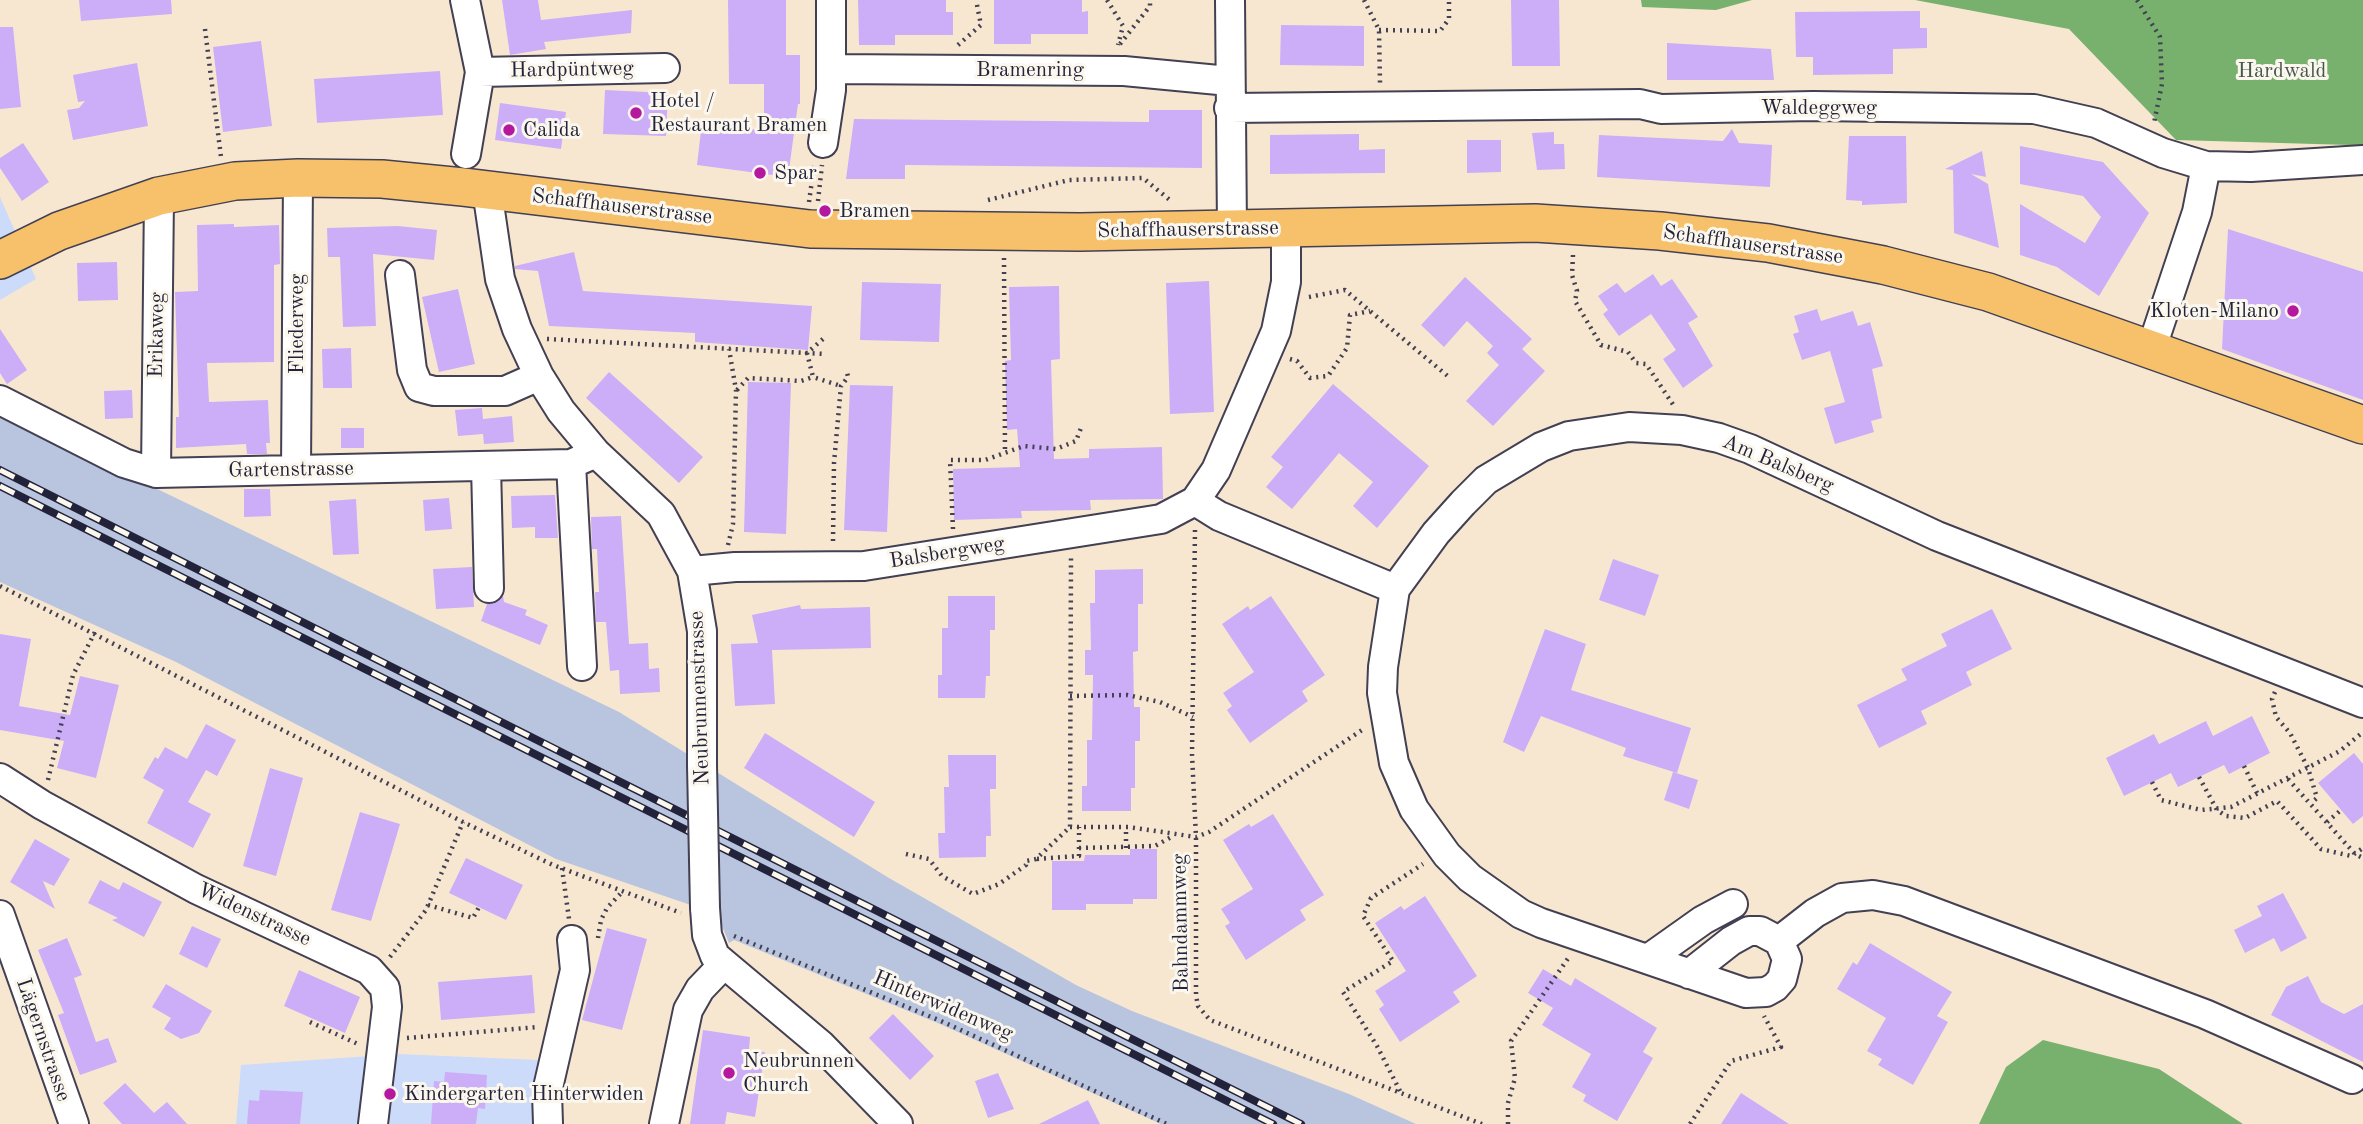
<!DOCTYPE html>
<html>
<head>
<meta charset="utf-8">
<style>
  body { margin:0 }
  canvas { display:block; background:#f7e7d1 }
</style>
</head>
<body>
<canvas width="2363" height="1124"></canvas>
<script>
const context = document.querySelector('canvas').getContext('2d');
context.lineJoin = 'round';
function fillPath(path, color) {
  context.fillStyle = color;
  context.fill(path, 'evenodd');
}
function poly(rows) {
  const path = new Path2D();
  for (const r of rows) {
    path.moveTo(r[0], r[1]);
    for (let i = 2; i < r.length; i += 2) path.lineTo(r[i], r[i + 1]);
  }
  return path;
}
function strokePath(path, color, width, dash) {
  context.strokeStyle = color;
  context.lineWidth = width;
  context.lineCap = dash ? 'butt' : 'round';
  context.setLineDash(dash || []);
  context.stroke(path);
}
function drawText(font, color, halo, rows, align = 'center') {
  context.font = font + ' "Old Standard TT",serif';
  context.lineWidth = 6;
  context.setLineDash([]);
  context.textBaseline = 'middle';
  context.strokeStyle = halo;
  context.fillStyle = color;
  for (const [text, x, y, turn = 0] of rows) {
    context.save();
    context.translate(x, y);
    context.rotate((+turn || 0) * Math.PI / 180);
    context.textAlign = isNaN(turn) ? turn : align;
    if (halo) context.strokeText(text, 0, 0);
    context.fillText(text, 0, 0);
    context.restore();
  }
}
fillPath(poly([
  [0,197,36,279,0,300],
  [398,1054,540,1060,541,1124,236,1124,241,1065]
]), '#cddbfa');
fillPath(poly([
  [0,413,619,712,889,878,1076,985,1132,1011,1349,1094,1416,1124,1161,1124,940,1024,734,940,729,943,717,914,556,859,176,662,0,582]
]), '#b9c5de');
fillPath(poly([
  [1641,0,1752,0,1716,10,1642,7],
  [1915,0,2363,0,2363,150,2350,145,2176,140,2069,29],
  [2043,1040,2159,1069,2243,1124,1979,1124,2006,1067]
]), '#78b16e');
fillPath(poly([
  [79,0,171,0,172,14,81,21],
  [502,0,538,0,541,20,632,10,631,33,544,42,546,49,510,55],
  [728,0,786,0,786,55,800,55,800,104,798,104,788,177,697,165,702,122,764,131,764,84,729,84],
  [858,0,946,0,946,12,953,12,953,35,895,35,895,45,859,45],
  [994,0,1082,0,1082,12,1088,11,1088,34,1031,34,1031,44,994,44],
  [1511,0,1559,0,1560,66,1512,66],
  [1920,11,1920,28,1927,28,1927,48,1893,49,1893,74,1813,75,1813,57,1796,57,1795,12],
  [1281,25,1364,26,1364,66,1280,65],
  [0,27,13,27,21,107,0,109],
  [261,41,272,126,223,132,213,47],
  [1667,43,1771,49,1774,80,1667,80],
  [137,63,148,126,73,140,67,110,79,108,85,101,78,102,73,75],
  [440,71,443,115,317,123,314,79],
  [605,90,668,93,666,136,603,134],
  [500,103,566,112,561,149,495,140],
  [1149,110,1202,110,1202,168,905,165,905,179,846,179,854,119,1149,122],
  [1732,129,1739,143,1772,145,1770,187,1597,177,1599,135,1723,141],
  [1554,132,1554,144,1564,144,1565,169,1537,170,1532,133],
  [1359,134,1359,150,1385,149,1385,173,1270,174,1270,135],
  [1849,136,1906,136,1907,203,1862,205,1862,201,1846,200],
  [1467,140,1501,140,1501,172,1467,173],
  [23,143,49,182,22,201,0,168,0,158],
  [2020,146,2103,162,2149,213,2099,296,2057,267,2020,255,2020,204,2085,243,2101,217,2083,196,2020,184],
  [1982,151,1986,177,1971,174,1988,184,1999,248,1954,233,1953,170,1945,169],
  [234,224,234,227,279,225,280,264,274,265,274,362,207,363,209,402,268,400,270,443,266,443,267,454,247,454,246,444,176,448,176,417,179,417,175,292,198,291,197,225],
  [398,226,437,230,434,260,373,254,376,326,343,327,340,257,328,257,327,228],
  [2228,229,2363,272,2363,400,2222,349],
  [574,252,583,291,812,306,808,350,695,342,695,333,549,326,538,271,515,269,515,266],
  [117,262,118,300,78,301,77,263],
  [1653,274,1661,286,1672,279,1698,317,1688,323,1713,366,1683,388,1663,359,1676,350,1651,314,1619,336,1603,314,1608,310,1598,296,1617,283,1625,293],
  [1465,277,1532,339,1522,349,1545,371,1493,426,1466,401,1499,365,1487,353,1493,346,1467,321,1444,347,1421,325],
  [1209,281,1214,412,1170,414,1166,283],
  [862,282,941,284,939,342,860,340],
  [1059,286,1060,359,1051,360,1054,459,1089,458,1089,449,1162,447,1163,499,1090,500,1091,510,1021,511,1022,518,954,520,953,469,1020,467,1017,429,1007,430,1005,361,1011,360,1009,287],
  [458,289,475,364,439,372,422,297],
  [1817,309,1821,321,1853,311,1858,326,1870,322,1883,366,1872,369,1882,418,1871,421,1874,432,1835,444,1824,408,1845,402,1830,351,1802,360,1793,334,1799,332,1794,316],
  [0,329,27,370,7,384,0,373],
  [351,348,352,388,323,388,322,349],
  [609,372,703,457,679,483,586,398],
  [748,382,791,383,786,534,744,532],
  [1333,384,1429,466,1377,528,1353,506,1373,482,1339,453,1292,509,1266,487,1283,467,1271,457],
  [850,385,893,386,887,532,844,530],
  [132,390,133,418,105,419,104,391],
  [482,408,483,419,512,416,514,442,484,444,483,434,458,436,455,410],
  [341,428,364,428,364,448,341,448],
  [244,489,270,489,271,516,244,517],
  [555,495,558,538,535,538,535,527,512,528,511,496],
  [449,498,452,529,425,531,423,500],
  [356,499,359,554,333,555,329,501],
  [621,516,629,644,648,643,649,669,659,668,660,692,620,694,619,670,610,671,606,622,596,622,595,592,599,592,597,549,592,549,591,517],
  [1613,559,1659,575,1645,616,1599,600],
  [472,567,474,607,436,609,433,569],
  [1143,569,1143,604,1138,604,1138,651,1133,652,1134,707,1140,707,1140,741,1135,741,1135,788,1131,788,1131,811,1082,811,1082,786,1087,786,1087,740,1092,740,1093,675,1085,675,1085,650,1091,650,1090,603,1095,603,1095,570],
  [503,596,504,602,527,610,525,615,548,625,540,645,481,621,487,604,497,602],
  [948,596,995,596,995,630,990,630,990,676,986,676,985,698,938,698,938,675,942,675,942,628,948,628],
  [1271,596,1325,675,1302,691,1308,701,1250,743,1227,710,1232,706,1223,693,1254,672,1222,624,1248,606,1250,610],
  [800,605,801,609,870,607,871,648,772,650,775,704,735,706,731,644,758,643,752,615],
  [1992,609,2012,649,1966,672,1972,685,1921,711,1927,724,1879,748,1857,705,1907,680,1901,669,1947,646,1941,634],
  [1545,629,1586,644,1571,690,1691,728,1677,773,1623,756,1626,748,1541,716,1524,752,1503,742],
  [0,634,31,639,19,706,70,715,80,676,119,685,96,778,57,768,64,741,0,730],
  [2252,716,2270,753,2229,774,2224,765,2178,787,2171,773,2124,796,2106,758,2154,734,2159,744,2206,721,2213,736],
  [206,724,236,740,217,776,206,770,188,802,211,814,193,848,147,823,164,790,143,778,155,757,158,759,165,747,187,759],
  [765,733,875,802,854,837,744,768],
  [2354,753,2363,764,2363,816,2353,824,2318,783],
  [948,755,996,755,996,789,990,789,991,836,986,836,986,857,939,858,938,833,945,833,944,787,949,787],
  [270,768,303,778,276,876,243,866],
  [1673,772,1698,780,1689,809,1664,800],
  [360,812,400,824,371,921,331,910],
  [1273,814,1324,895,1300,910,1306,920,1246,960,1225,926,1230,923,1221,909,1253,889,1223,840,1249,824,1251,827],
  [35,839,70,859,54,886,43,881,55,909,10,882],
  [1130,849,1157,849,1157,899,1133,899,1133,904,1086,904,1086,910,1052,910,1052,861,1084,861,1085,855,1130,855],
  [466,858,523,885,506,920,449,893],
  [100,880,119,890,123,882,162,902,144,937,112,920,118,918,88,903],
  [2283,893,2307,938,2281,952,2274,938,2245,953,2234,930,2262,916,2257,906],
  [1425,896,1477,976,1453,992,1460,1002,1400,1042,1379,1009,1384,1005,1375,991,1406,971,1375,923,1401,906,1404,910],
  [192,926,221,939,207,968,179,954],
  [607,928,647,939,622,1030,582,1020],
  [67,938,82,975,74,978,96,1042,108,1038,117,1062,80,1075,58,1015,64,1013,38,950],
  [1870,943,1952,992,1937,1016,1948,1022,1913,1085,1878,1065,1882,1059,1867,1051,1886,1018,1837,989,1853,962,1857,965],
  [1543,969,1571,986,1575,978,1657,1028,1643,1052,1653,1058,1617,1121,1583,1101,1586,1095,1572,1087,1591,1054,1542,1025,1553,1008,1528,993],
  [299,970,360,997,345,1033,284,1006],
  [532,975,535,1013,441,1020,438,982],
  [2308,976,2321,1002,2344,1014,2363,1004,2363,1062,2271,1015,2286,987],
  [166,984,212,1011,199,1033,181,1039,164,1029,171,1018,152,1007],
  [893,1014,934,1056,910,1080,869,1038],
  [703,1030,750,1037,749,1050,765,1052,755,1117,727,1112,725,1124,690,1124],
  [445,1072,487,1075,485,1109,478,1108,476,1124,431,1124,434,1081,444,1082],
  [998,1073,1014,1109,988,1118,975,1081],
  [125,1083,154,1113,167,1102,187,1124,122,1124,103,1103],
  [260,1090,303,1092,300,1124,247,1124,249,1100,259,1101],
  [1741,1093,1789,1124,1721,1124],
  [1088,1100,1100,1124,1039,1124]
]), '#ccaef8');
const minor = poly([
  [465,0,480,72,466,154],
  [1230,0,1232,229],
  [831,69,1124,71,1229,81],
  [480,72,665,68],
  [1229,108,1640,104,1661,109,1813,106,2034,109,2096,123,2163,153,2206,166,2251,167,2363,160],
  [823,143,831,90,831,0],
  [487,190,500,279,517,329,539,376,561,411,596,453,661,514,692,571,702,631,702,765],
  [400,275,412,370,419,387,434,391,505,391,539,376],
  [2151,350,2197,212,2206,166],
  [0,400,124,463,156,473,571,464,596,453],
  [571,464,582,666],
  [486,466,489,588],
  [296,470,298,178],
  [156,473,159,196],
  [1195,501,1219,516,1395,589],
  [692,571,735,567,864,566,1161,519,1195,501,1216,470,1276,331,1286,282,1286,228],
  [0,778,42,805,196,889,369,970,385,988,387,1007,373,1124],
  [705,908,707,935,715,956,821,1045,898,1124],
  [0,915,74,1124],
  [1779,941,1815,913,1842,898,1873,895,1904,901,2205,1014,2352,1079],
  [1648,959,1703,920,1733,904],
  [1689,974,1731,941,1749,931,1760,931,1779,941,1787,959,1782,979,1775,987,1766,992,1746,993,1541,923,1521,914,1470,878,1447,855,1414,809,1394,763,1382,693,1383,667,1395,589,1436,533,1463,503,1486,480,1541,447,1569,436,1629,427,1682,430,1719,438,1750,449,1937,536,2363,703],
  [548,1124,547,1092,575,970,572,940],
  [664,1124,688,1010,700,989,723,965]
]);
const major = poly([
  [0,260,59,231,159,196,235,181,298,178,382,179,463,187,810,229,1080,232,1535,223,1660,231,1768,243,1883,265,1988,292,2363,425]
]);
strokePath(minor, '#424052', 32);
strokePath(major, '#424052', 40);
strokePath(poly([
  [1107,0,1123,26,1118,45],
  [1364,0,1379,30,1380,83],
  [2137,0,2160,37,2162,84,2154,123],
  [205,29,221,157],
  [1379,30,1440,31,1449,19,1449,0],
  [1120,44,1150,6,1150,0],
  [958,45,981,25,976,0],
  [988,200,1069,180,1143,178,1171,201],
  [818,201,822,165],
  [809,202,814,166],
  [1573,255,1572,275,1577,291,1575,301,1601,345,1628,352,1636,363,1646,364,1674,406],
  [1004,258,1005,453],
  [1309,297,1345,290,1450,378],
  [547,339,826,354],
  [823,339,807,353,813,377,841,386],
  [1290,359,1297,361,1310,378,1328,376,1347,348,1350,315,1370,311],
  [737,390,748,378,801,381,813,377],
  [953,529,950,460,985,460,1024,446,1056,449,1076,441,1081,428],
  [1195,530,1192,754,1196,837,1196,995,1198,1006,1210,1020,1482,1124],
  [833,541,834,463,841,386,848,377,847,372],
  [728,545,733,524,736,390,729,349],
  [0,586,463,822,553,865,681,913],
  [2275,692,2272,699,2276,717,2290,733,2308,768,2317,798,2311,803],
  [1070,696,1127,695,1160,702,1193,717],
  [2244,766,2258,795],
  [2199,777,2217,810,2226,816,2245,818,2277,801,2321,849,2351,856,2363,848],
  [2288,779,2355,854,2363,858],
  [48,780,73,675,95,632],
  [2152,782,2161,800,2201,810,2231,807,2340,751,2363,732],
  [2327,822,2341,810],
  [1070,827,1128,827,1196,837,1209,832,1365,728],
  [1079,848,1155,846,1173,836],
  [1126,848,1126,827],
  [906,854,929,859,942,876,973,894,999,884,1026,865,1026,861,1036,859,1070,827,1071,558],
  [1037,859,1079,856,1079,827],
  [562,868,569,919],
  [428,905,473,918,479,907],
  [734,936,941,1021,1167,1124],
  [598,938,601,920,607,908,623,891],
  [390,957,426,910,463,822],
  [310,1022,360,1045],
  [407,1038,538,1027],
  [1400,1091,1377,1046,1343,992,1393,961,1363,916,1371,898,1423,864],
  [1508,1124,1508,1103,1515,1078,1511,1041,1569,957],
  [1690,1124,1731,1061,1781,1047,1764,1016]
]), '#424052', 4.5, [2, 5]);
strokePath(minor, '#fff', 28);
strokePath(major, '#f7c06b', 37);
const rail = poly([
  [0,470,1301,1124],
  [0,486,1273,1124]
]);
strokePath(rail, '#22223b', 8);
strokePath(rail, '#fbf7ec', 5, [16]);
const minorBridge = poly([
  [702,765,705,908]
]);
strokePath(minorBridge, '#424052', 32, []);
strokePath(minorBridge, '#fff', 28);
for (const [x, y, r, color] of [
  [636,113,7,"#b5179e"],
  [509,130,7,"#b5179e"],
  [760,173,7,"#b5179e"],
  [825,211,7,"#b5179e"],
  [2293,311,7,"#b5179e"],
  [729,1073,7,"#b5179e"],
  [390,1094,7,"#b5179e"]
]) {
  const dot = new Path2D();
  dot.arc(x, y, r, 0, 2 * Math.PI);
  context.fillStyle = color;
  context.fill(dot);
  strokePath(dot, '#fbf7ec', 2.5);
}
drawText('21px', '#22223b', '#fbf7ec', [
  ["Hardpüntweg",572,70,-1],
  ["Bramenring",1030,70],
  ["Waldeggweg",1819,108],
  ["Schaffhauserstrasse",622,207,7],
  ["Schaffhauserstrasse",1188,230,-1],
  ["Schaffhauserstrasse",1753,245,8],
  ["Fliederweg",297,324,-90],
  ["Erikaweg",157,335,-89],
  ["Am Balsberg",1778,464,23],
  ["Gartenstrasse",291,470,-1],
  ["Balsbergweg",947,553,-9],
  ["Neubrunnenstrasse",700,698,-92],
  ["Widenstrasse",254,915,25],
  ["Bahndammweg",1181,923,-91],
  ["Hinterwidenweg",943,1006,23],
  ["Lägernstrasse",43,1040,71]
]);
drawText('21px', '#455650', '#fbf7ec', [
  ["Hardwald",2282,71]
]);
drawText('21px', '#22223b', '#fbf7ec', [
  ["Hotel /",650,101],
  ["Restaurant Bramen",650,125],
  ["Calida",523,130],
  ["Spar",774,173],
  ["Bramen",839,211],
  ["Kloten-Milano",2279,311,"right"],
  ["Neubrunnen",743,1061],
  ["Church",743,1085],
  ["Kindergarten Hinterwiden",404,1094]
], 'left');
</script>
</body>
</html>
